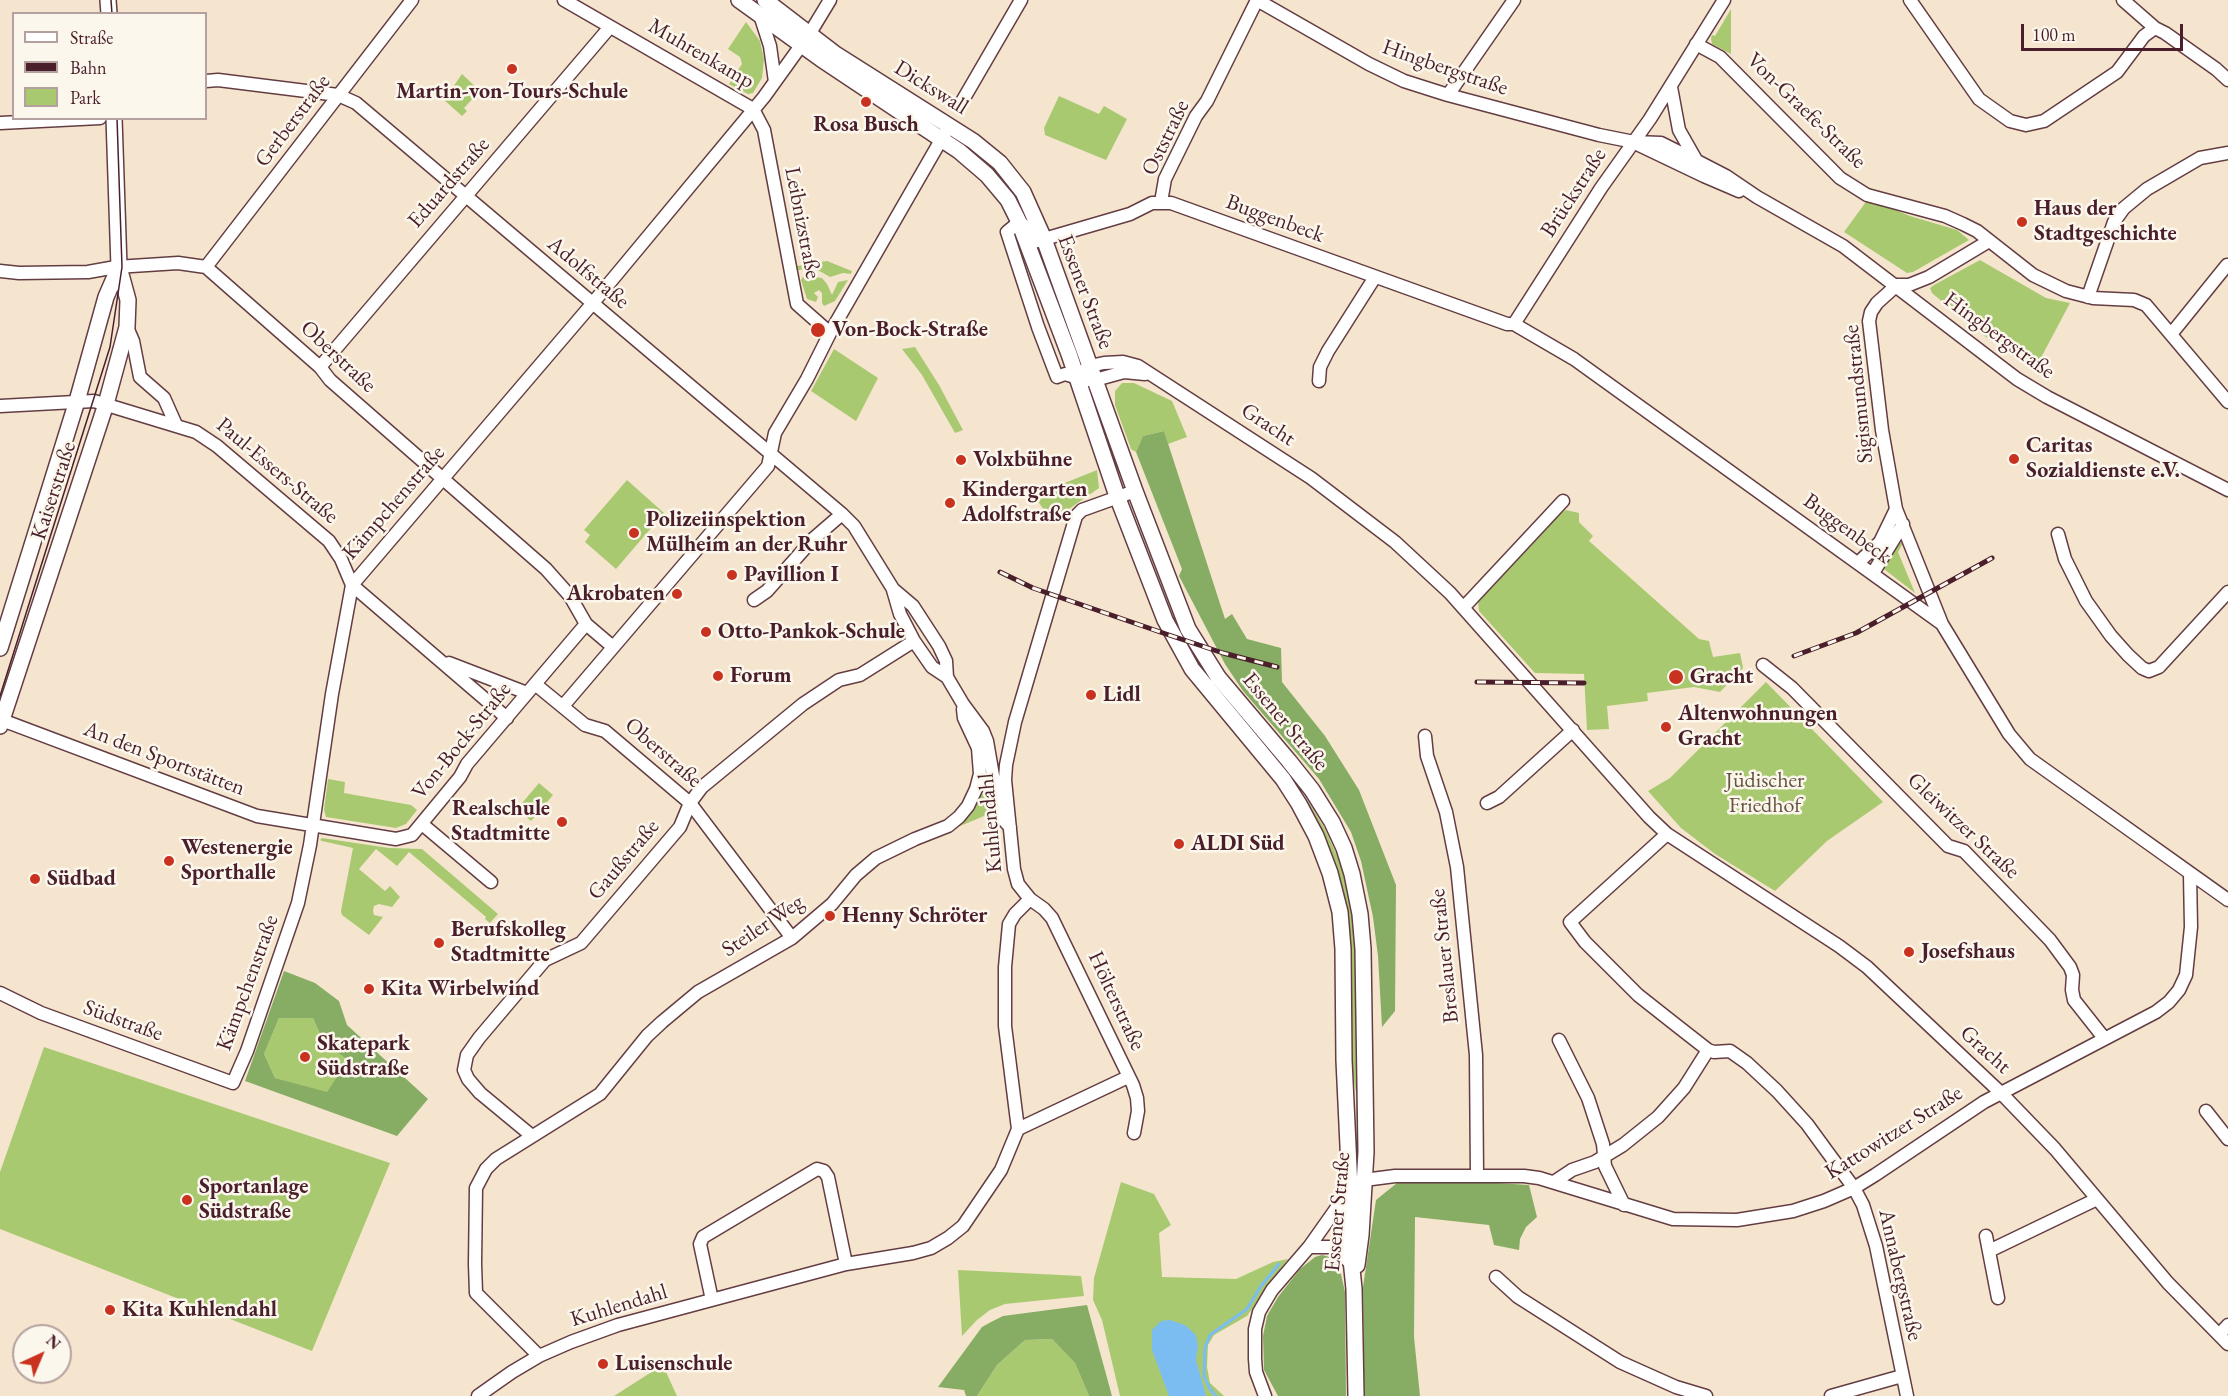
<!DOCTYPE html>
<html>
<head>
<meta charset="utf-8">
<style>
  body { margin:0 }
  #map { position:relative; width:2228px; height:1396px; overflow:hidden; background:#f6e5ce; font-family:"EB Garamond",serif }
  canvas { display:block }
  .legend { position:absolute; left:12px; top:12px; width:195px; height:108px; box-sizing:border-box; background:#fbf7ec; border:2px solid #b4a19f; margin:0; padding:8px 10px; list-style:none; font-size:18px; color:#4a1f2b }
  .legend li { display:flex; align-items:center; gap:12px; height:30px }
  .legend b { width:30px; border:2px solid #b4a19f }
  .north { position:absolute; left:12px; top:1324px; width:60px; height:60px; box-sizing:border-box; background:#fbf7ec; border:2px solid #b4a19f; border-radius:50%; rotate:44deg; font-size:16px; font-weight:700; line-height:24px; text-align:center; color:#4a1f2b }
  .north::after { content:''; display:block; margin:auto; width:21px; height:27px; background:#c8321e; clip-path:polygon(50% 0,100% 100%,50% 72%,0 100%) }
  .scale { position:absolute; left:2021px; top:24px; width:162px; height:27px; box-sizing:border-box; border:3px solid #4a1f2b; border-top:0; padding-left:8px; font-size:18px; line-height:21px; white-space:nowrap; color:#4a1f2b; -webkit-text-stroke:4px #fbf7ec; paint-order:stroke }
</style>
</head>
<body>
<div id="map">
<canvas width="2228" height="1396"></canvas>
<ul class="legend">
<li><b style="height:8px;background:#fff"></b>Straße</li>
<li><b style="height:8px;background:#4a1f2b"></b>Bahn</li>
<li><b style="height:16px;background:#a9c971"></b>Park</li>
</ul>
<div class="north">N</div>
<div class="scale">100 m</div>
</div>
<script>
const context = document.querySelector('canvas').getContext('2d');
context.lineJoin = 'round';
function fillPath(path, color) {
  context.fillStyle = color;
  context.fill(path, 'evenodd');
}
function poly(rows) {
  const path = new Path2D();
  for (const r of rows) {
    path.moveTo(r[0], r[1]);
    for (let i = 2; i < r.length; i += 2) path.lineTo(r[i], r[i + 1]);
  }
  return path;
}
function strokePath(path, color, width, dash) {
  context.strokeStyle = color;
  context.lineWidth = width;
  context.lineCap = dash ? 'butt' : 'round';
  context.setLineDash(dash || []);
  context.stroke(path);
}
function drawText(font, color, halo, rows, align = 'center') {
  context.font = font + ' "EB Garamond",serif';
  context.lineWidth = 5;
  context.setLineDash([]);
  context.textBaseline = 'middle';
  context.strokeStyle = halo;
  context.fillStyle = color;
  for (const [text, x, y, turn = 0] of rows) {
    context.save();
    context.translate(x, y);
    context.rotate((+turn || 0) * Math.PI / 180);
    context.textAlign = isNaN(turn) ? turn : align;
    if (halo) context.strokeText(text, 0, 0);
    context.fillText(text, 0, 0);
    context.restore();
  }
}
fillPath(poly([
  [1731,9,1731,54,1712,44,1711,38,1712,35,1715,36],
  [746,22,760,41,764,59,762,78,753,93,748,94,729,84,742,64,740,57,728,49],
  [462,74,480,91,464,108,467,111,462,116,444,100],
  [1059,96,1099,114,1104,106,1127,119,1106,160,1045,135,1044,128],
  [1868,199,1910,216,1957,230,1969,240,1913,272,1907,273,1844,232],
  [1980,260,2046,298,2070,303,2035,369,1977,331,1932,293,1930,288,1934,285],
  [827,261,852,271,851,274,843,273,830,277,816,269,798,270,797,266],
  [804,275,822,278,827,284,832,295,838,282,848,280,835,301,824,306,822,303,822,293,819,290,814,293,818,297,816,302,807,299,801,280],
  [915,347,939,385,963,430,955,433,922,375,902,349],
  [834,349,878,378,856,421,811,391],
  [1122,383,1134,383,1172,401,1187,437,1168,444,1164,431,1143,436,1136,452,1131,449,1115,405,1115,391],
  [1097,470,1099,488,1069,509,1064,521,1044,510,1037,500,1035,495],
  [627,480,664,513,616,569,585,542,590,535,584,530],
  [1566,510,1579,513,1579,522,1593,536,1589,541,1699,639,1709,641,1713,657,1740,653,1743,668,1720,692,1694,687,1647,693,1648,701,1607,706,1609,729,1587,730,1584,674,1535,673,1479,611,1478,601,1554,518],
  [1899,543,1902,543,1902,545,1898,552,1915,593,1884,569],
  [1766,682,1883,802,1827,841,1775,891,1715,854,1681,828,1648,791,1670,778],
  [328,779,345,782,344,793,411,805,417,810,406,824,396,828,326,817,324,810],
  [984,780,992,784,996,811,953,829],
  [539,783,553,795,531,821,517,809],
  [1308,801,1325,829,1348,880,1356,922,1359,1149,1357,1150,1356,1093,1351,1063,1350,965,1305,804],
  [322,838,389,848,422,849,498,914,490,923,485,919,486,917,409,852,397,866,376,849,359,869,385,891,390,886,400,897,392,907,379,904,374,906,373,911,374,915,383,917,369,935,342,915,341,911,353,848,322,841,320,840],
  [279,1018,313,1018,323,1041,349,1060,327,1093,275,1078,264,1054],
  [44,1047,390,1163,312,1351,0,1229,0,1172],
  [1121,1182,1154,1194,1171,1225,1159,1233,1162,1277,1236,1279,1273,1262,1288,1259,1247,1316,1214,1335,1208,1345,1207,1367,1210,1383,1224,1396,1120,1396,1102,1320,1093,1300,1094,1278],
  [958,1270,1081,1276,1084,1296,1005,1304,990,1310,977,1320,962,1336],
  [1052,1339,1075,1363,1089,1396,977,1396,997,1365,1025,1340],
  [661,1366,666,1372,677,1396,614,1396]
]), '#a9c971');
fillPath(poly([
  [1164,431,1225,619,1232,614,1247,639,1281,648,1282,682,1325,736,1359,790,1396,885,1395,1011,1382,1027,1378,956,1373,917,1361,861,1351,832,1319,779,1243,691,1225,664,1179,576,1182,569,1136,452,1143,436],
  [284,971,315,983,339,1001,347,1025,428,1099,397,1136,245,1081],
  [279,1018,313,1018,323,1041,348,1060,327,1092,275,1078,264,1054],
  [1482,1182,1529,1185,1537,1217,1526,1227,1520,1239,1519,1250,1494,1245,1489,1225,1415,1217,1414,1337,1420,1396,1364,1396,1363,1287,1376,1200,1397,1183],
  [1322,1255,1330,1257,1336,1262,1340,1270,1345,1292,1346,1396,1278,1396,1264,1370,1263,1336,1267,1316,1278,1297,1300,1269,1315,1257],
  [1087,1305,1112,1396,1089,1396,1075,1363,1052,1339,1025,1340,997,1365,977,1396,966,1396,964,1390,938,1387,982,1327,991,1322,1003,1316]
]), '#86ad63');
fillPath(poly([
  [1170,1320,1185,1325,1196,1335,1198,1347,1196,1360,1206,1396,1169,1396,1152,1350,1152,1330,1161,1321]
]), '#7cbdf1');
strokePath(poly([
  [1216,1396,1210,1389,1204,1376,1205,1347,1210,1335,1247,1309,1261,1286,1279,1264]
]), '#7cbdf1', 3);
const minor = poly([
  [564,0,753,109],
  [1257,0,1369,64,1404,81,1448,95,1599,135,1634,142,1661,143,1697,161,1726,176,1757,197,1843,246,2017,379,2047,397,2228,490],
  [1910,0,1979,99,2010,121,2026,125,2044,121,2117,72,2144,36,2155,28],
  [2123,0,2155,28,2165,33,2216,69,2228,80],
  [760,15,770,46,775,82],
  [1696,44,1720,57,1840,178,1867,195,1945,216,1963,224,1977,231,2033,275,2066,291,2093,298,2134,300,2146,305,2228,402],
  [206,81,218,80,338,95,356,103,842,514,854,526,893,589,913,606,939,646,946,661,947,677,963,704,983,731,987,741,1000,816,1010,827],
  [1671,87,1679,130,1696,160],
  [1448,95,1514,0],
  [960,105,1021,0],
  [753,109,764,130,797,304,830,333],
  [0,123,100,118],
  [1637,144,1704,176,1739,191],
  [1161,202,1165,179,1196,116,1207,101,1257,0],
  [1044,239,1019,222,1007,232,1038,327,1057,377,1065,374,1085,380,1095,380,1124,372,1145,374],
  [1027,244,1130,214,1152,203,1171,203,1507,324,1514,324,1574,359,1942,624,2009,734,2030,759,2228,900],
  [206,267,412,0],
  [0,271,19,273,88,272,116,267,178,263,206,267,320,367,330,380,546,569,570,596,586,624,613,647],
  [1897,285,1877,303,1871,312,1869,321,1882,430,1896,509,1942,624],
  [1897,285,1909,285,1929,277,1989,241],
  [2088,297,2114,222,2124,208,2147,189,2200,158,2228,153],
  [1514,324,1601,188,1650,119,1724,0],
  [127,327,133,341,140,377,164,398,176,425],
  [2172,333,2227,265,2228,266],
  [320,367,610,27],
  [1076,377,1090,366,1104,363,1123,362,1138,366,1311,478,1395,542,1450,593,1649,817,1667,834,1839,946,1867,967,2001,1093,2055,1149,2168,1283,2228,1344],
  [1319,381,1320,367,1328,351,1375,277],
  [0,406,94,401,196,432,217,446,329,541,341,559,352,585,507,718],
  [2058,534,2065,559,2086,601,2111,636,2128,655,2142,668,2149,671,2159,667,2228,592],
  [1858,563,1880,542,1896,509],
  [1873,573,1903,524],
  [893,590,900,614,914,641,932,667,947,677],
  [754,600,767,591,813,539,842,514],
  [1464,607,1563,501],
  [449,663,527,693],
  [1763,665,1792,688,1948,846,1964,851,2050,940,2070,967,2073,975,2072,990,2074,1000,2104,1038],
  [535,684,585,725,605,731,690,803,792,938],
  [563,706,768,466,775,433,807,379,830,333,945,133],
  [2,720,257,816,396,839,412,835,460,777,467,764,586,624],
  [1425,736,1427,756,1446,812,1457,867,1476,1055,1477,1176],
  [1487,803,1499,797,1573,730],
  [422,824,491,882],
  [1667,834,1570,922,1585,942,1638,995,1676,1025,1708,1050,1714,1052,1730,1051,1747,1063,1777,1091,1807,1124,1826,1150,1854,1188,1863,1205,1876,1246,1907,1396],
  [0,993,41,1013,233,1083,247,1051,298,903,310,845,332,694,352,585,592,304,764,97,810,33,830,0],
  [1559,1040,1588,1098,1603,1144,1605,1166,1624,1205],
  [2206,1111,2228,1139],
  [1018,1129,1128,1077],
  [1134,1133,1138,1111,1137,1098,1133,1085,1052,918,1044,909,1030,899,1018,884,1014,869,1005,780,1006,765,1015,722,1076,516,1082,510,1135,491],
  [532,1136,480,1093,468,1079,464,1070,467,1055,479,1038,545,960,581,943,680,827,690,803,702,787,803,704,839,680,860,675,914,641],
  [1554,1182,1572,1170,1595,1162,1623,1145,1658,1117,1684,1088,1708,1050],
  [1986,1236,1998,1298],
  [1309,1247,1331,1247,1339,1252,1350,1263],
  [1989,1251,2097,1199],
  [1496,1277,1518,1297,1620,1362,1676,1387,1706,1396],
  [712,1300,700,1244,703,1237,817,1169,824,1171,828,1177,846,1264],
  [2219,1335,2228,1325],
  [539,1356,476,1293,475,1264,476,1188,486,1169,496,1159,600,1094,647,1036,662,1022,698,992,792,938,832,904,856,875,876,858,915,839,948,826,959,817,968,806,976,789,980,774,978,748,964,718,963,709],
  [478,1396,512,1372,539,1356,571,1342,618,1325,846,1264,913,1253,931,1248,948,1238,963,1226,1001,1170,1018,1129,1005,1026,1005,967,1009,924,1015,914,1030,899],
  [1265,1396,1256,1372,1255,1359,1255,1329,1259,1312,1272,1290,1309,1247,1350,1189,1364,1180,1395,1176,1524,1176,1539,1178,1673,1219,1737,1220,1793,1211,1824,1201,1854,1188,1875,1175,1984,1102,2156,1012,2169,1002,2179,990,2186,975,2191,927,2190,874],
  [1831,1396,1902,1376]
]);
const major = poly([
  [108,0,109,14],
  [739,0,821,59,959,151,987,175,1008,200,1019,222,1069,354,1117,496,1165,620,1192,669,1283,779,1299,804,1316,836,1330,873,1340,912,1343,949,1344,1060,1350,1189,1348,1229,1354,1289,1356,1396],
  [765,0,834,53,973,141,1000,163,1023,192,1044,239,1135,491,1188,629,1218,677,1289,761,1312,790,1332,822,1344,848,1352,874,1360,914,1363,949,1366,1152,1361,1235,1357,1265],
  [0,648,77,401,106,297,119,267],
  [0,726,106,404,127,327,128,300,119,267,114,118]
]);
strokePath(minor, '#643d43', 15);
strokePath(major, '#643d43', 18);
strokePath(minor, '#fff', 12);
strokePath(major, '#fff', 15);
strokePath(poly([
  [111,0,112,14],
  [0,696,110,347,122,267,117,118]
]), '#4a1f2b', 1.5);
const rail = poly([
  [1000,572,1033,588,1166,634,1223,653,1277,667],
  [1794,656,1856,633,1992,558],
  [1477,682,1584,683]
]);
strokePath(rail, '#4a1f2b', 5);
strokePath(rail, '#fbf7ec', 3, [9]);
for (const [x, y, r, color] of [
  [512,69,6,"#c8321e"],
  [866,102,6,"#c8321e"],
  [2022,222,6,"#c8321e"],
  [818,330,8,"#c8321e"],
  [2014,459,6,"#c8321e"],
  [961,460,6,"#c8321e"],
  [950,503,6,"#c8321e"],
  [634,533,6,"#c8321e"],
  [732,575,6,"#c8321e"],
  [677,594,6,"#c8321e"],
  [706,632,6,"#c8321e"],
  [718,676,6,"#c8321e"],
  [1676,677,8,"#c8321e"],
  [1091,695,6,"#c8321e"],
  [1666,727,6,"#c8321e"],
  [562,822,6,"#c8321e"],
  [1179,844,6,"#c8321e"],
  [169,861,6,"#c8321e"],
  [35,879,6,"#c8321e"],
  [830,916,6,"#c8321e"],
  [439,943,6,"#c8321e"],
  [1909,952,6,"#c8321e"],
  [369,989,6,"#c8321e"],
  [305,1057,6,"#c8321e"],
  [187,1200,6,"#c8321e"],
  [110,1310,6,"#c8321e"],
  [603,1364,6,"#c8321e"]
]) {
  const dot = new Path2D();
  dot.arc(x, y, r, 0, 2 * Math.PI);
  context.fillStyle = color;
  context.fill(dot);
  strokePath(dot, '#fbf7ec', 2);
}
drawText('22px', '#4a1f2b', '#fbf7ec', [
  ["Muhrenkamp",701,54,30],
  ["Hingbergstraße",1445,68,19],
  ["Dickswall",931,88,32],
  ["Von-Graefe-Straße",1806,111,44],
  ["Gerberstraße",293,121,-53],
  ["Oststraße",1166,138,-64],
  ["Eduardstraße",449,183,-49],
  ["Brückstraße",1574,193,-57],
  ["Buggenbeck",1275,219,20],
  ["Leibnizstraße",802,223,79],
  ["Adolfstraße",588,273,40],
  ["Essener Straße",1085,292,69],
  ["Hingbergstraße",1999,336,36],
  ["Oberstraße",338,357,43],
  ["Sigismundstraße",1859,394,-96],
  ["Gracht",1268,425,33],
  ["Paul-Essers-Straße",277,471,40],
  ["Kaiserstraße",54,491,-72],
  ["Kämpchenstraße",394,503,-49],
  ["Buggenbeck",1847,529,36],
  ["Essener Straße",1285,722,50],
  ["Von-Bock-Straße",462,741,-51],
  ["Oberstraße",663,753,41],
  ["An den Sportstätten",164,759,21],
  ["Kuhlendahl",991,823,-95],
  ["Gleiwitzer Straße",1963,826,43],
  ["Gaußstraße",624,860,-50],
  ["Steiler Weg",763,926,-34],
  ["Breslauer Straße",1445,956,-96],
  ["Kämpchenstraße",248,983,-70],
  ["Hölterstraße",1116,1001,65],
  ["Südstraße",123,1021,20],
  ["Gracht",1985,1050,42],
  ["Kattowitzer Straße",1894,1133,-32],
  ["Essener Straße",1338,1212,-85],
  ["Annabergstraße",1900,1275,77],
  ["Kuhlendahl",619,1306,-17]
]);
drawText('bold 22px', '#4a1f2b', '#fbf7ec', [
  ["Martin-von-Tours-Schule",512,92,"center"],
  ["Rosa Busch",866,125,"center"],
  ["Haus der",2034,209],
  ["Stadtgeschichte",2034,234],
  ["Von-Bock-Straße",832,330],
  ["Caritas",2026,446],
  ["Sozialdienste e.V.",2026,471],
  ["Volxbühne",973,460],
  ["Kindergarten",962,490],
  ["Adolfstraße",962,515],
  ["Polizeiinspektion",646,520],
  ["Mülheim an der Ruhr",646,545],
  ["Pavillion I",744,575],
  ["Akrobaten",665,594,"right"],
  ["Otto-Pankok-Schule",718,632],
  ["Forum",730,676],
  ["Gracht",1690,677],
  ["Lidl",1103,695],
  ["Altenwohnungen",1678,714],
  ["Gracht",1678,739],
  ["Realschule",550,809,"right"],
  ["Stadtmitte",550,834,"right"],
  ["ALDI Süd",1191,844],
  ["Westenergie",181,848],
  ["Sporthalle",181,873],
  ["Südbad",47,879],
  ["Henny Schröter",842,916],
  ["Berufskolleg",451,930],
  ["Stadtmitte",451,955],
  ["Josefshaus",1921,952],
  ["Kita Wirbelwind",381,989],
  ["Skatepark",317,1044],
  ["Südstraße",317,1069],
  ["Sportanlage",199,1187],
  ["Südstraße",199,1212],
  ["Kita Kuhlendahl",122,1310],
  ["Luisenschule",615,1364]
], 'left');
drawText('22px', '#665240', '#fbf7ec', [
  ["Jüdischer",1765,781],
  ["Friedhof",1765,806]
]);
</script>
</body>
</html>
